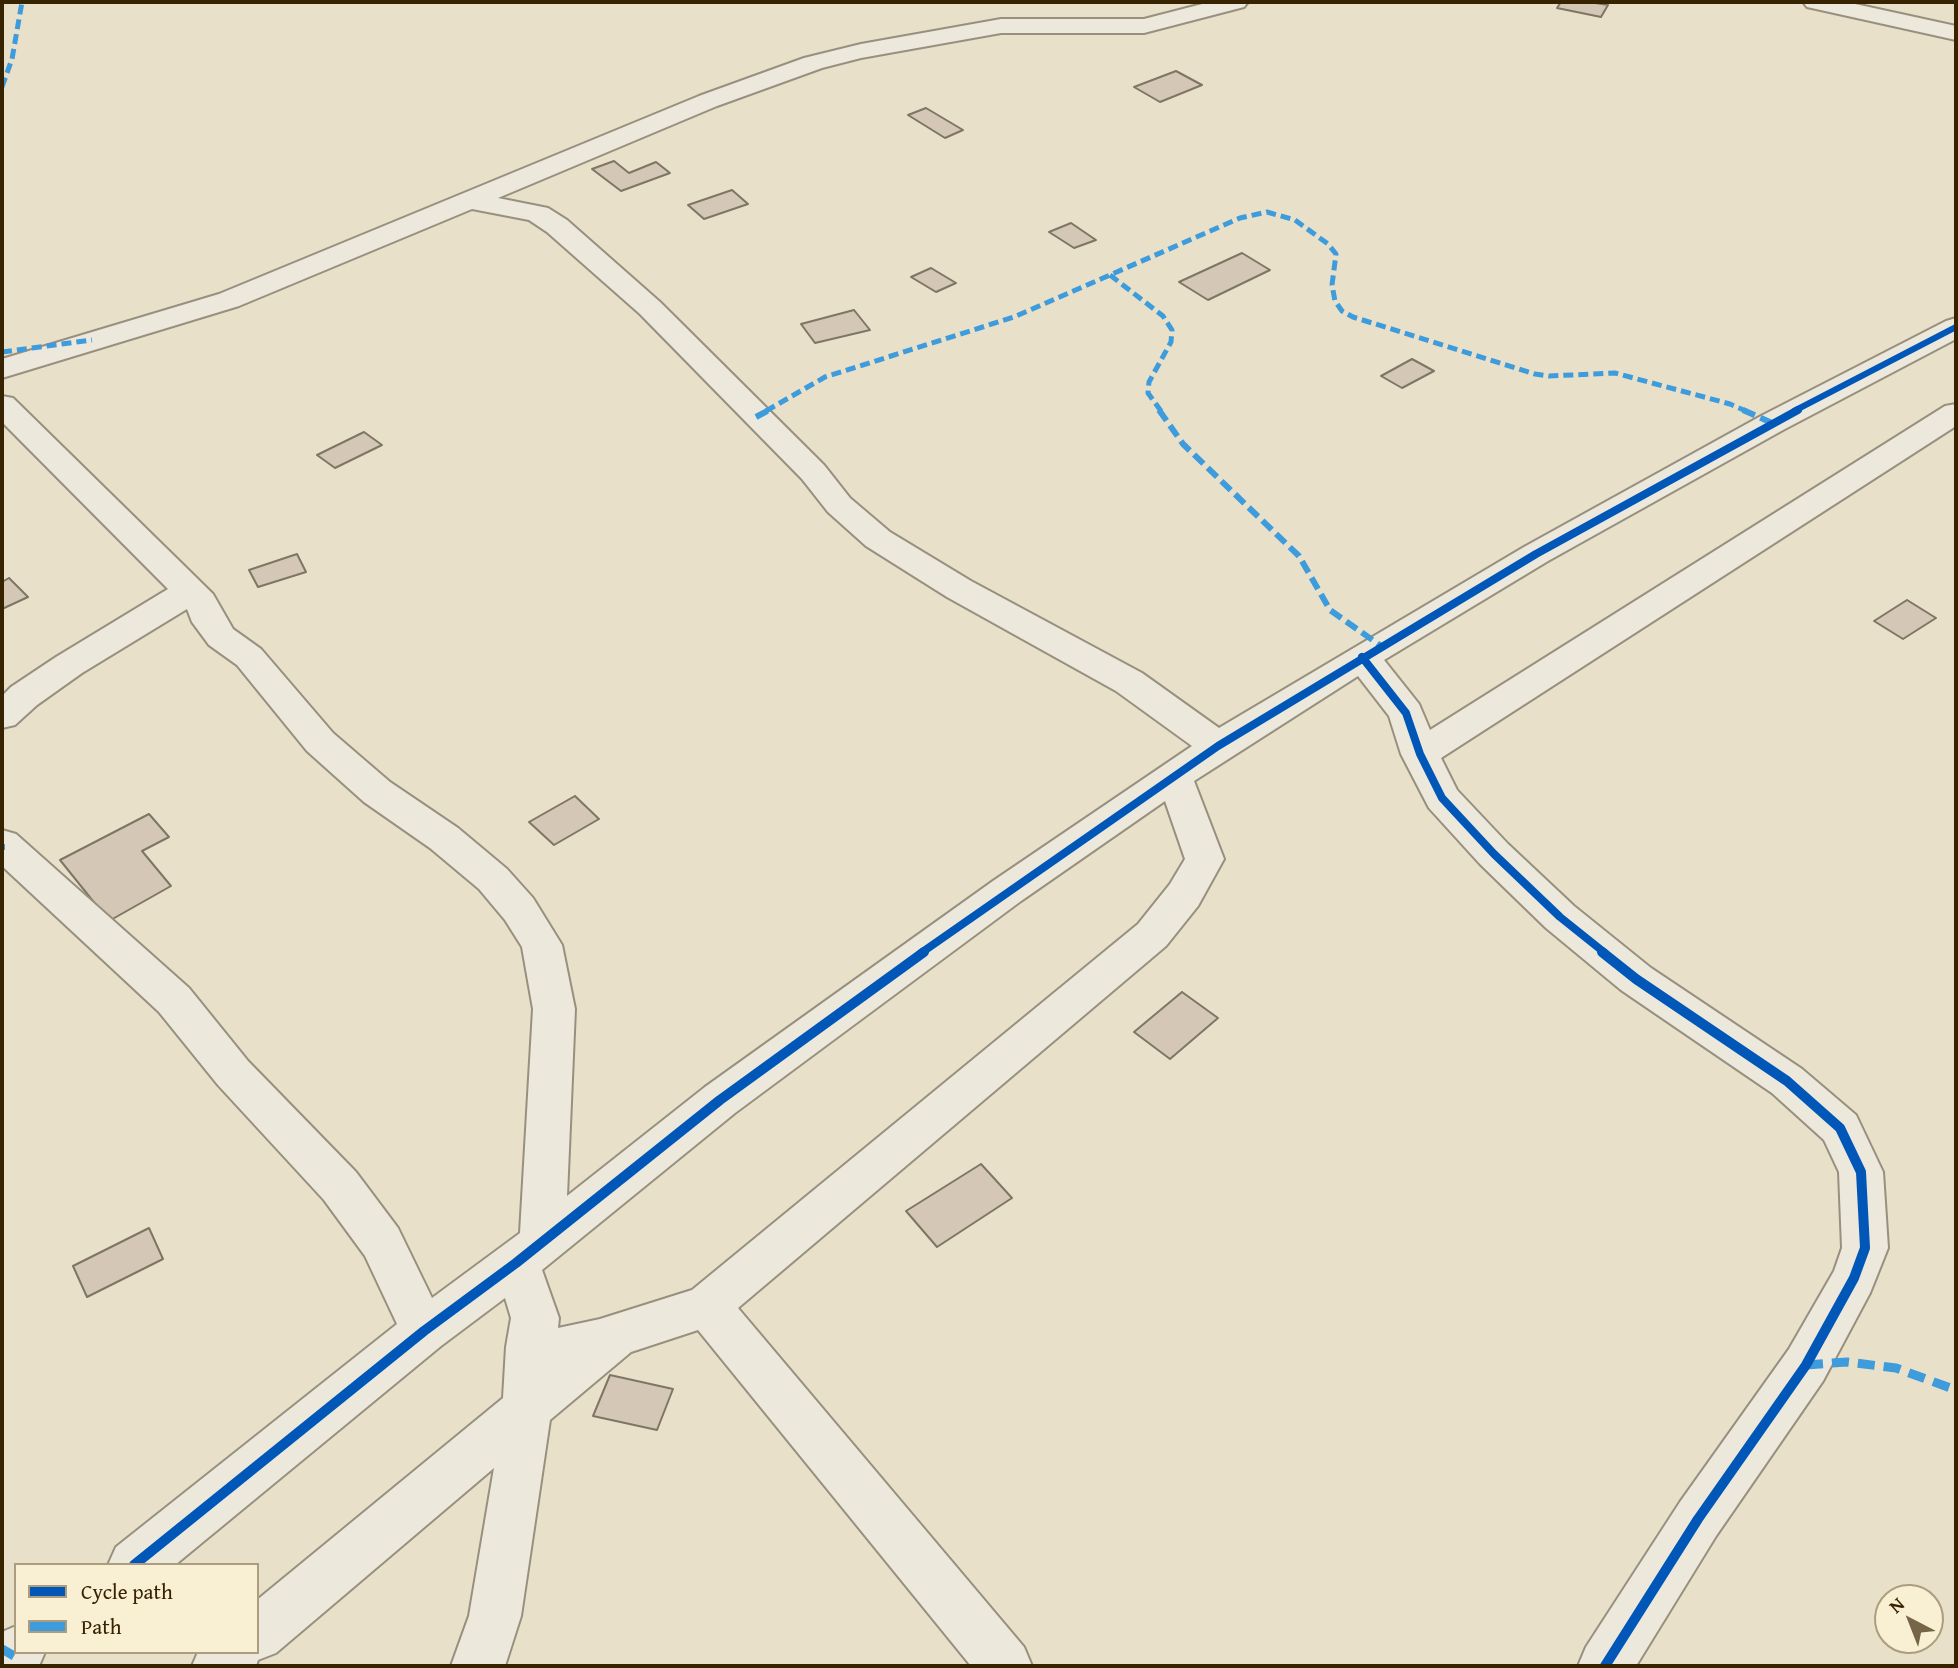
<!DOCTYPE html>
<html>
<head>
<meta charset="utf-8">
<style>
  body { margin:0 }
  #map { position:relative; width:1958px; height:1668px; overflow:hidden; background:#e9e0c9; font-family:"Gentium Book Plus",serif }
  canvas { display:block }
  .frame { position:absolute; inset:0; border:4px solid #382301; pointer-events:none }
  .legend { position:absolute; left:14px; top:1563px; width:245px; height:91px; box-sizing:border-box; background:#f9efd3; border:2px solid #ac9d7f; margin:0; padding:9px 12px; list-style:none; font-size:21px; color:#382301 }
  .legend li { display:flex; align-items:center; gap:14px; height:35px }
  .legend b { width:35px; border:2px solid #ac9d7f }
  .north { position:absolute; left:1874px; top:1584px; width:70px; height:70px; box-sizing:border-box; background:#f9efd3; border:2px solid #ac9d7f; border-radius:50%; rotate:318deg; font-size:19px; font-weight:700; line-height:28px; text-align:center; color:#382301 }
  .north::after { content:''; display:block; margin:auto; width:24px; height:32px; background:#766547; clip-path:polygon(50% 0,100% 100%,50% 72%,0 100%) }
</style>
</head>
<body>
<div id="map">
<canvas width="1958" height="1668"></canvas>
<div class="frame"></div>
<ul class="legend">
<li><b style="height:9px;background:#0057b8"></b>Cycle path</li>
<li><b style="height:9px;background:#3e9cdd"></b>Path</li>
</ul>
<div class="north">N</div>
</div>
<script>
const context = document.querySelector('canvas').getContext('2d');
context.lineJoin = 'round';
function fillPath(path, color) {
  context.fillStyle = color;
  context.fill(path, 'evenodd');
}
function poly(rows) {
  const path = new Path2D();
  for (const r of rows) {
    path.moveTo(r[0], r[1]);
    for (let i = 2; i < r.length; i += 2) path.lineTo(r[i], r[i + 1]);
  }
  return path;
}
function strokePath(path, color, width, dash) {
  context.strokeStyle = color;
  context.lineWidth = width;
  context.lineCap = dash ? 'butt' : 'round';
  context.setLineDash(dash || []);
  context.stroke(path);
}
const building = poly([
  [1561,2,1589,2,1608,5,1601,17,1557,8,1561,2],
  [1176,71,1202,85,1160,102,1134,87,1176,71],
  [926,108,963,130,945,138,908,115,926,108],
  [614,161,629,173,656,162,670,173,621,191,592,169,614,161],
  [732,190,748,204,704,219,688,205,732,190],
  [1071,223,1096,240,1074,248,1049,232,1071,223],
  [1242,253,1270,270,1208,300,1179,282,1242,253],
  [931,268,956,283,936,292,911,277,931,268],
  [854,310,870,330,815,343,801,324,854,310],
  [1412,359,1434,371,1402,388,1381,376,1412,359],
  [364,432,382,445,335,468,317,455,364,432],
  [297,554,306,572,258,587,249,570,297,554],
  [9,578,28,597,2,609,2,582,9,578],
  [1907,600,1936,618,1903,639,1874,621,1907,600],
  [575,796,599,819,554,845,529,822,575,796],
  [149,814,169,837,142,851,171,886,109,921,60,860,149,814],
  [1182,992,1218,1018,1170,1059,1134,1032,1182,992],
  [981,1164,1012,1198,937,1247,906,1211,981,1164],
  [149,1228,163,1259,87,1297,73,1266,149,1228],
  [610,1375,673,1389,657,1430,593,1416,610,1375]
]);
fillPath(building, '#d5c7b5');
strokePath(building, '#7e7665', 2);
const minor = poly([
  [1210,2,1248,2,1244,7,1144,33,1001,33,861,58,822,68,717,106,498,198,548,208,567,220,660,302,824,465,850,498,890,532,971,581,1142,673,1219,728,1524,547,1761,416,1946,321,1956,318,1956,339,1783,430,1548,561,1384,660,1419,704,1430,730,1945,406,1956,404,1956,426,1441,758,1457,790,1508,844,1574,906,1651,968,1802,1069,1856,1115,1883,1172,1888,1248,1870,1293,1823,1381,1716,1536,1636,1666,1578,1666,1586,1647,1680,1502,1789,1349,1834,1271,1842,1248,1839,1172,1824,1140,1772,1093,1621,990,1546,928,1480,864,1429,808,1401,754,1389,716,1358,676,1194,781,1224,859,1198,906,1166,946,738,1308,1024,1647,1032,1666,971,1666,698,1330,631,1352,550,1420,521,1616,505,1666,451,1666,469,1616,494,1468,276,1653,258,1660,256,1666,192,1666,198,1652,257,1652,257,1600,503,1398,506,1347,511,1318,505,1298,441,1346,175,1565,108,1565,116,1547,397,1324,365,1256,324,1200,218,1085,159,1012,2,866,2,830,16,834,189,988,248,1061,356,1172,398,1228,432,1298,520,1233,533,1009,522,947,505,920,479,889,430,848,364,802,307,751,237,665,209,645,192,622,187,609,82,673,37,705,15,725,2,728,2,696,11,687,56,657,168,589,2,422,2,396,13,398,213,594,233,629,261,649,333,733,390,782,458,828,507,869,533,898,562,945,575,1009,567,1196,705,1087,993,881,1192,746,1116,691,947,597,866,546,828,512,802,479,640,314,547,232,529,220,472,209,239,306,2,378,2,359,219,294,699,96,804,58,861,44,1001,19,1144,19,1210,2],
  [1165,801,1185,859,1170,884,1138,924,692,1290,600,1319,558,1328,559,1318,542,1270,735,1113,1021,901,1165,801],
  [1803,2,1846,2,1956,26,1956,40,1807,7,1803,2],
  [16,1626,16,1652,45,1652,39,1666,2,1666,2,1632,16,1626]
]);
strokePath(minor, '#98907f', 4);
fillPath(minor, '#ece8dc');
strokePath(poly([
  [2,87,12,59,22,2],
  [1110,275,1163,316,1172,330,1171,342,1149,382,1148,393,1161,411],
  [2,352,92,340],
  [766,411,825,377,1014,317,1240,218,1267,212,1295,220,1328,244,1336,254,1332,285,1335,301,1342,311,1353,317,1535,374,1549,376,1615,373,1730,404,1746,411]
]), '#3e9cdd', 5, [10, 5]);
strokePath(poly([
  [1159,410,1183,444,1299,556,1330,610,1381,646],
  [1743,410,1772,423],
  [756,417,769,410],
  [2,847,5,847]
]), '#3e9cdd', 6, [13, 6]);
strokePath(poly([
  [1806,1365,1847,1362,1896,1368,1956,1390],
  [2,1649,14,1656]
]), '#3e9cdd', 9, [17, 9]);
strokePath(poly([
  [1794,411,1956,327]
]), '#0057b8', 6);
strokePath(poly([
  [1362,657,1406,713,1420,754,1442,798,1494,854,1560,917,1605,953],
  [921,953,1218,746,1536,554,1798,410]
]), '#0057b8', 8);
strokePath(poly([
  [1602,952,1636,979,1787,1081,1840,1128,1861,1172,1865,1248,1854,1278,1806,1365,1698,1519,1605,1666],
  [134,1565,424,1331,516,1263,720,1100,924,952]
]), '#0057b8', 10);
</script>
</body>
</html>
